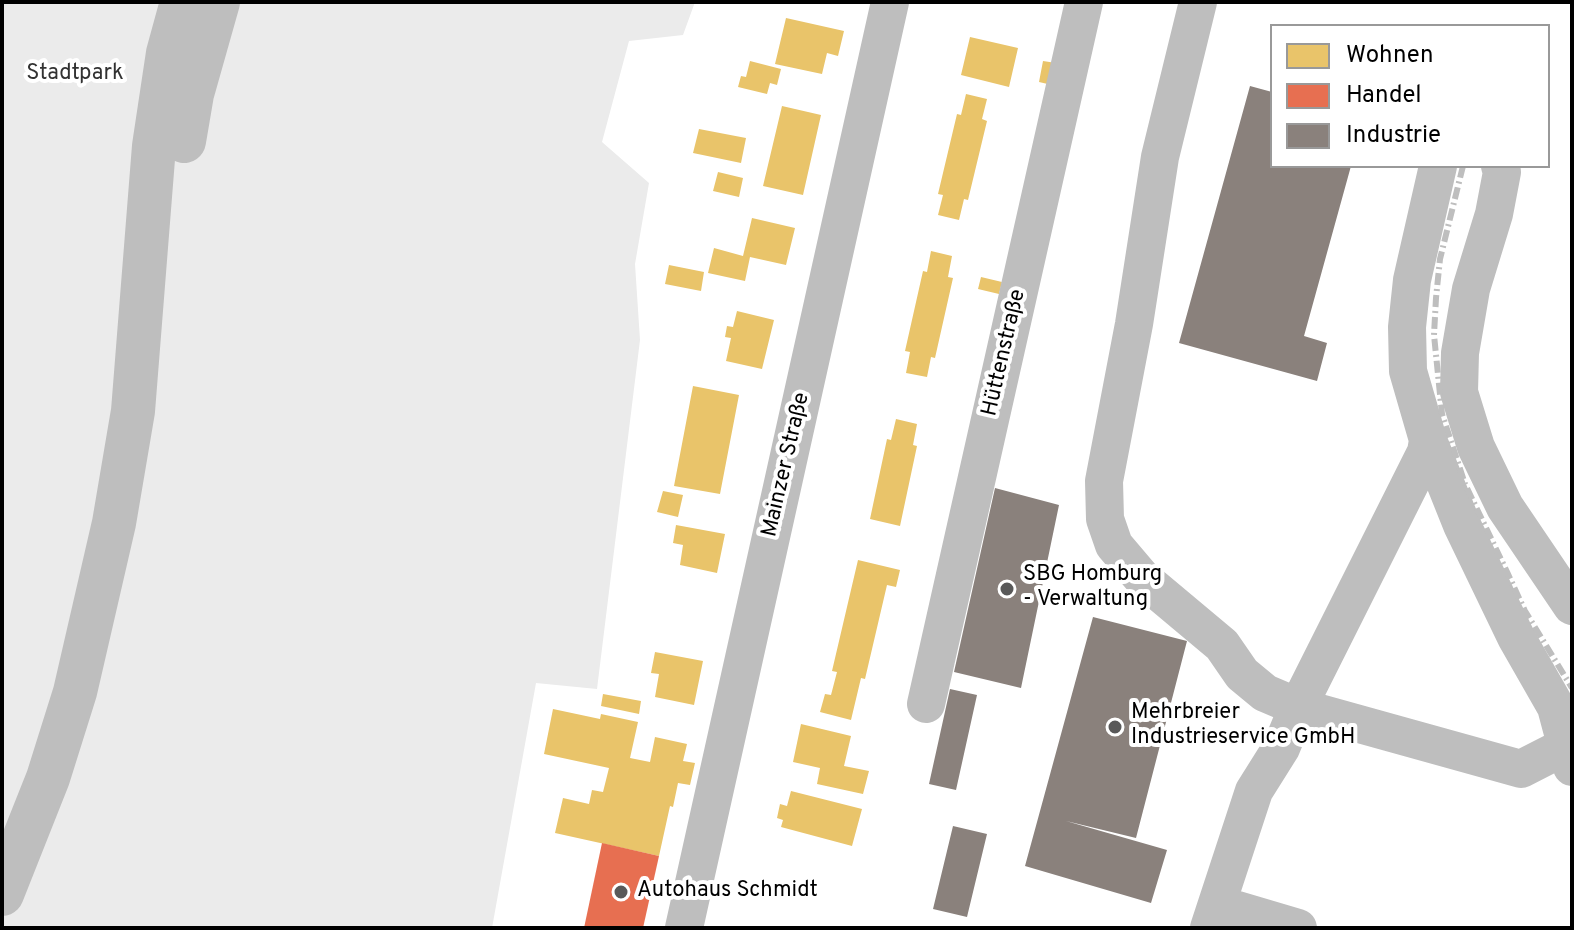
<!DOCTYPE html>
<html>
<head>
<meta charset="utf-8">
<style>
  body { margin:0 }
  #map { position:relative; width:1574px; height:930px; overflow:hidden; background:#fff; font-family:Overpass,sans-serif }
  canvas { display:block }
  .frame { position:absolute; inset:0; border:4px solid #000; pointer-events:none }
  .legend { position:absolute; left:1270px; top:24px; width:280px; height:144px; box-sizing:border-box; background:#fff; border:2px solid #999; margin:0; padding:10px 14px; list-style:none; font-size:24px; color:#000 }
  .legend li { display:flex; align-items:center; gap:16px; height:40px }
  .legend b { width:40px; border:2px solid #999 }
</style>
</head>
<body>
<div id="map">
<canvas width="1574" height="930"></canvas>
<div class="frame"></div>
<ul class="legend">
<li><b style="height:22px;background:#e9c46a"></b>Wohnen</li>
<li><b style="height:22px;background:#e76f51"></b>Handel</li>
<li><b style="height:22px;background:#8a817c"></b>Industrie</li>
</ul>
</div>
<script>
const context = document.querySelector('canvas').getContext('2d');
context.lineJoin = 'round';
function fillPath(path, color) {
  context.fillStyle = color;
  context.fill(path, 'evenodd');
}
function poly(rows) {
  const path = new Path2D();
  for (const r of rows) {
    path.moveTo(r[0], r[1]);
    for (let i = 2; i < r.length; i += 2) path.lineTo(r[i], r[i + 1]);
  }
  return path;
}
function strokePath(path, color, width, dash) {
  context.strokeStyle = color;
  context.lineWidth = width;
  context.lineCap = dash ? 'butt' : 'round';
  context.setLineDash(dash || []);
  context.stroke(path);
}
function drawText(font, color, halo, rows, align = 'center') {
  context.font = font + ' Overpass,sans-serif';
  context.lineWidth = 8;
  context.setLineDash([]);
  context.textBaseline = 'middle';
  context.strokeStyle = halo;
  context.fillStyle = color;
  for (const [text, x, y, turn = 0] of rows) {
    context.save();
    context.translate(x, y);
    context.rotate((+turn || 0) * Math.PI / 180);
    context.textAlign = isNaN(turn) ? turn : align;
    if (halo) context.strokeText(text, 0, 0);
    context.fillText(text, 0, 0);
    context.restore();
  }
}
fillPath(poly([
  [2,2,695,2,683,35,629,41,602,142,649,183,635,264,640,340,597,689,536,683,492,928,2,928]
]), '#ebebeb');
fillPath(poly([
  [786,18,844,31,838,56,827,53,822,74,775,64],
  [970,37,1018,48,1009,87,961,75],
  [750,61,781,69,777,85,770,83,767,94,738,87,741,76,746,77],
  [1043,61,1056,63,1052,85,1039,82],
  [966,94,987,99,982,119,987,121,968,200,964,199,959,220,938,215,943,195,938,194,957,114,961,115],
  [782,106,821,115,803,195,763,186],
  [699,129,746,138,741,163,693,153],
  [718,172,743,178,739,197,713,191],
  [752,218,795,228,786,265,750,257,745,281,708,273,714,248,743,256],
  [931,251,952,256,948,277,953,278,935,358,931,357,927,377,906,373,910,352,905,351,923,271,927,272],
  [669,265,704,272,701,291,665,284],
  [981,277,1002,282,999,294,978,289],
  [737,311,774,320,762,369,726,361,731,338,725,337,727,326,733,327],
  [693,386,739,395,720,494,674,486],
  [896,419,917,424,913,445,917,446,900,526,870,519,887,439,891,440],
  [663,491,683,495,678,517,657,512],
  [676,525,725,534,717,573,680,565,683,545,673,543],
  [858,560,900,570,896,587,887,585,865,679,861,678,851,720,820,712,825,694,831,695,837,672,832,671],
  [655,652,703,661,694,705,655,697,659,674,651,673],
  [603,694,641,701,639,714,601,706],
  [553,709,600,719,601,714,638,722,630,758,650,762,655,737,687,744,683,761,695,763,690,785,678,783,673,807,670,806,659,856,555,833,563,798,589,804,592,790,603,792,609,768,544,754],
  [801,724,851,736,844,766,869,771,863,794,817,784,820,768,793,762],
  [791,791,862,809,852,846,781,827,783,820,777,818,780,804,787,806]
]), '#e9c46a');
fillPath(poly([
  [602,843,659,856,643,928,584,928]
]), '#e76f51');
fillPath(poly([
  [1250,86,1272,92,1272,166,1351,166,1304,336,1327,343,1317,381,1179,343],
  [995,488,1059,505,1021,688,954,672],
  [1093,617,1187,641,1136,838,1066,821,1167,850,1151,903,1025,866],
  [950,689,977,695,956,790,929,784],
  [953,826,987,834,967,917,933,909]
]), '#8a817c');
strokePath(poly([
  [1198,2,1160,157,1134,324,1104,481,1105,519,1114,545,1142,578,1222,645,1242,674,1265,693,1298,707,1281,748,1254,791,1209,928],
  [1438,166,1412,280,1407,327,1408,371,1428,440,1462,525,1516,637,1556,707,1572,767],
  [1500,166,1502,172,1494,214,1471,289,1460,353,1459,392,1476,447,1505,507,1572,606],
  [1428,440,1426,452,1298,707,1521,769,1572,743],
  [926,704,1084,2],
  [1217,904,1298,928],
  [684,928,890,2]
]), '#bebebe', 38);
strokePath(poly([
  [184,141,192,94,218,2],
  [2,894,48,778,75,692,114,523,133,411,154,146,168,53,182,2]
]), '#bebebe', 44);
strokePath(poly([
  [1463,166,1440,259,1436,298,1434,335,1442,414,1465,484,1508,574,1525,611,1572,688]
]), '#bebebe', 6, [12, 4, 2, 4]);
for (const [x, y, r, color] of [
  [1007,589,8,"#595959"],
  [1115,727,8,"#595959"],
  [621,892,8,"#595959"]
]) {
  const dot = new Path2D();
  dot.arc(x, y, r, 0, 2 * Math.PI);
  context.fillStyle = color;
  context.fill(dot);
  strokePath(dot, '#fff', 3);
}
drawText('22px', '#323232', '#fff', [
  ["Stadtpark",75,75]
]);
drawText('22px', '#000', '#fff', [
  ["Hüttenstraße",1005,353,-77],
  ["Mainzer Straße",787,465,-77]
]);
drawText('22px', '#000', '#fff', [
  ["SBG Homburg",1023,576],
  ["- Verwaltung",1023,601],
  ["Mehrbreier",1131,714],
  ["Industrieservice GmbH",1131,739],
  ["Autohaus Schmidt",637,892]
], 'left');
</script>
</body>
</html>
